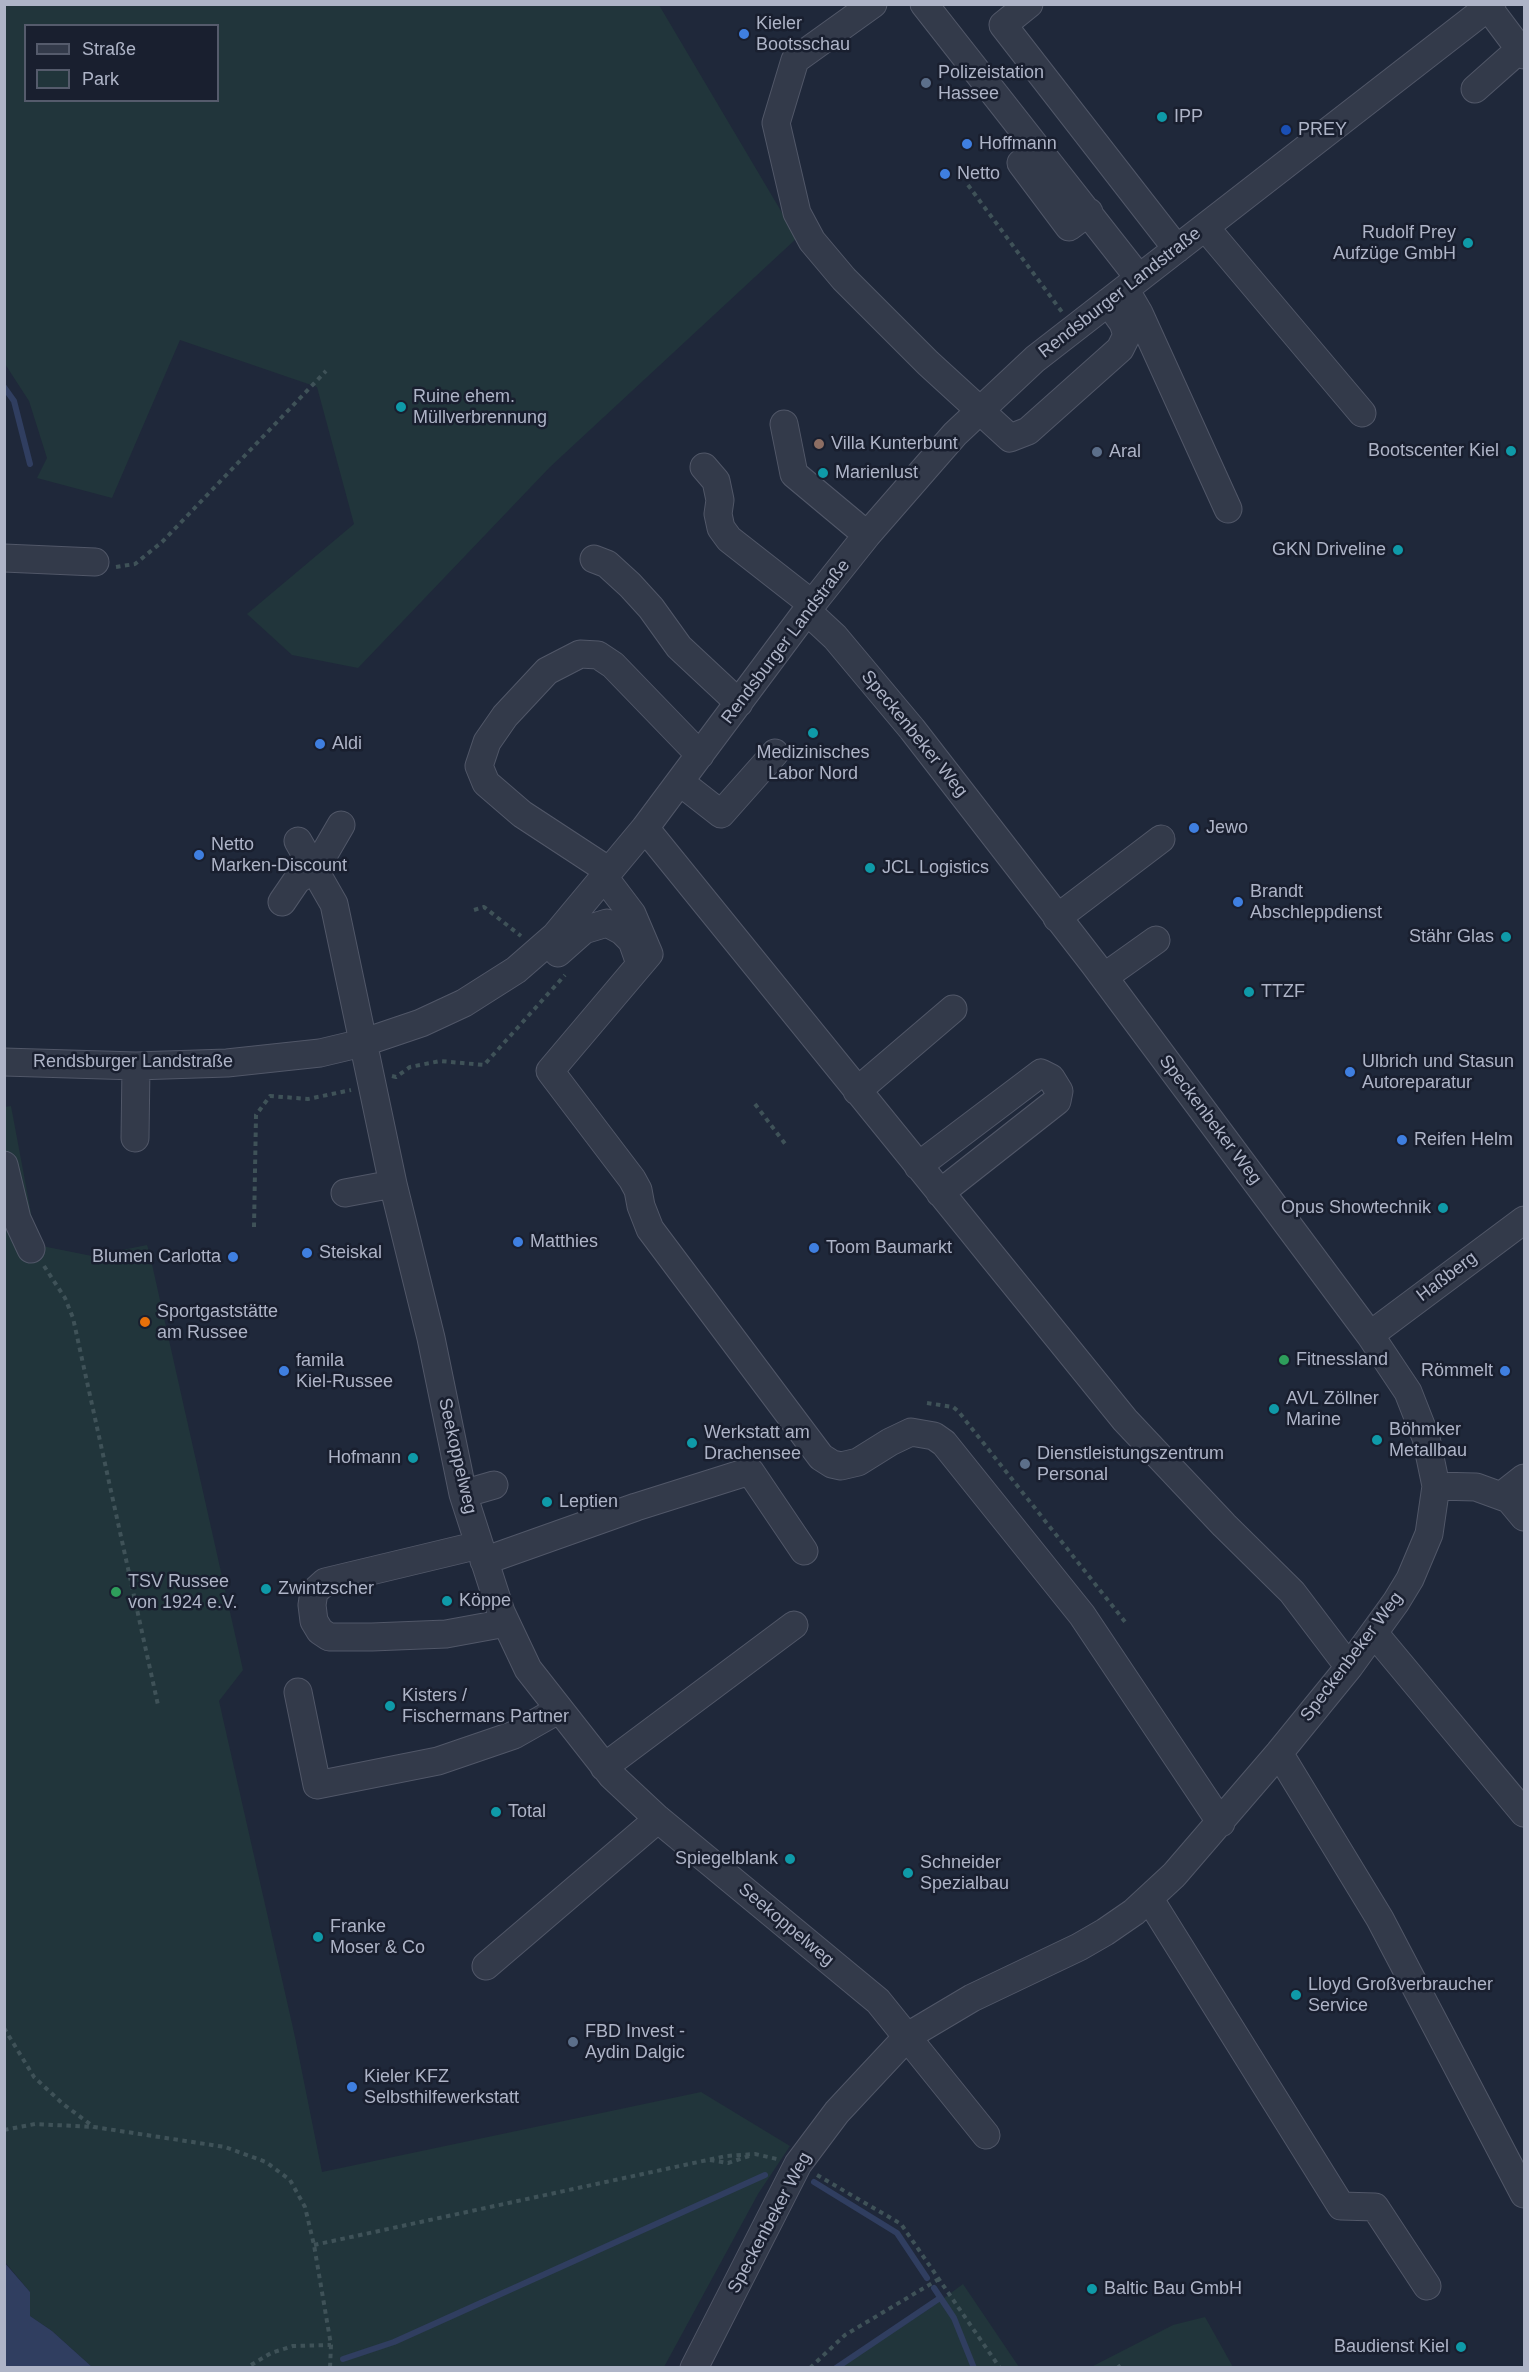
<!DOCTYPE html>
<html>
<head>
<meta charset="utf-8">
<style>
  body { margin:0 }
  #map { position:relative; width:1529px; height:2372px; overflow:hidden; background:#1f283a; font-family:Helvetica,sans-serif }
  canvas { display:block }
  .frame { position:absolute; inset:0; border:6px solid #aeb4c7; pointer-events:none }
  .legend { position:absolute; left:24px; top:24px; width:195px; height:78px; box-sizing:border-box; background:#191f2f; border:2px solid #555b6c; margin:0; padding:8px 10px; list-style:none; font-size:18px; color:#aeb4c7 }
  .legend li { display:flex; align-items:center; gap:12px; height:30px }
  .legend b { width:30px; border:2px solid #555b6c }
</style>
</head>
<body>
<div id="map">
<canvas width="1529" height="2372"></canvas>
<div class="frame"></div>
<ul class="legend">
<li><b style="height:8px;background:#333a4a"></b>Straße</li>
<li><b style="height:16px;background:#21353b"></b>Park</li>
</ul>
</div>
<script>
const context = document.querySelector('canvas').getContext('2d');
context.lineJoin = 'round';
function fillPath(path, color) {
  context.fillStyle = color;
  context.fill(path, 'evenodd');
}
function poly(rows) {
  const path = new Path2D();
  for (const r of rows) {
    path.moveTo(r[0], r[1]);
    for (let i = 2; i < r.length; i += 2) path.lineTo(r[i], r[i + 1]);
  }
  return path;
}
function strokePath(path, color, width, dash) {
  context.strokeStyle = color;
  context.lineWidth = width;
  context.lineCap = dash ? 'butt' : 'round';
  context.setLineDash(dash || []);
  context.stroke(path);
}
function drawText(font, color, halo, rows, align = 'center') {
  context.font = font + ' Helvetica,sans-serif';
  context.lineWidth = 5;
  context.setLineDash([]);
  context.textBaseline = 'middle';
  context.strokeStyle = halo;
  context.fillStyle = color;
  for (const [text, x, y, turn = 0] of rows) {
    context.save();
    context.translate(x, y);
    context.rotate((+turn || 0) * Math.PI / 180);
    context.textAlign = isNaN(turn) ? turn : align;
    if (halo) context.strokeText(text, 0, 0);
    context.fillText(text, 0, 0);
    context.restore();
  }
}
fillPath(poly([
  [4,5,659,5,797,238,550,467,358,668,292,655,247,614,354,524,317,387,180,340,112,498,37,478,47,458,29,401,5,364],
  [26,26,218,26,218,100,26,100],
  [11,1106,37,1245,92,1256,147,1245,149,1251,243,1670,219,1701,295,2037,322,2172,701,2092,790,2146,758,2194,664,2367,92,2367,52,2331,30,2316,30,2292,5,2262,4,1107],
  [963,2284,1019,2367,839,2367,929,2309],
  [1205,2317,1233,2367,1091,2367,1173,2325]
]), '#21353b');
fillPath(poly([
  [4,2262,30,2292,30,2316,52,2331,92,2367,5,2367]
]), '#303e60');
strokePath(poly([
  [4,387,14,401,30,464],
  [814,2182,897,2233,927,2278],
  [934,2288,954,2318,974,2368],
  [343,2359,394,2342,765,2175],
  [836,2368,940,2298]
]), '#303e60', 6);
const minor = poly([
  [873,4,795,60,776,123,797,213,812,241,844,279,928,363,1010,438,1028,431,1120,349,1127,335,1123,323,1108,302],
  [924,4,1139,278],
  [1029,4,1003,25,1177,249],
  [1488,7,1524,55],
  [1475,89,1520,49],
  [1021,163,1069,227,1089,212],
  [1205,227,1362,413],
  [1125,289,1139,313,1228,509],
  [784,424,794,474,867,535],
  [704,467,716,481,720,500,718,514,721,528,729,539,812,604],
  [4,558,95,562],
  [594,559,607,564,630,585,651,608,679,647,739,703],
  [680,782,721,814,775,753],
  [645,828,1125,1420,1224,1525,1292,1592,1349,1667],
  [298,841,334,904,393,1184,431,1338,463,1494,501,1612,528,1669,612,1776,658,1819,878,2001,986,2135],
  [609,871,522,814,486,783,479,766,487,742,505,716,547,671,580,654,598,655,613,665,700,755],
  [604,877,632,914,649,954,550,1071,632,1179,638,1190,641,1206,650,1229,821,1457,832,1464,841,1466,858,1462,890,1442,911,1432,934,1436,944,1443,1082,1615,1221,1823],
  [282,902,297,880,316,868,341,825],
  [1057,918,1161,839],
  [558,953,584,930,607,923,622,931,632,941,638,958],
  [1104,977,1156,940],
  [4,1062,136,1066,227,1063,320,1053,362,1043,421,1023,464,1003,516,970,555,936,645,828,812,604,867,535,955,434,1035,359,1492,4],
  [857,1091,953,1009],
  [135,1138,136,1066],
  [4,1165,17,1219,31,1249],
  [918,1166,1041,1073,1051,1078,1059,1091,1057,1101,940,1193],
  [345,1193,393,1184],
  [1370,1335,1524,1220],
  [1436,1486,1476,1487,1509,1499,1524,1517],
  [463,1494,494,1485],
  [1501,1496,1524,1478],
  [479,1545,325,1582,314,1592,312,1605,314,1621,320,1631,329,1637,372,1637,446,1634,506,1623],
  [484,1561,636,1507,750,1471,804,1551],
  [1374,1633,1524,1813],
  [298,1692,317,1785,438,1761,514,1735,558,1710],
  [1279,1753,1380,1919,1524,2194],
  [604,1767,794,1625],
  [1149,1898,1341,2206,1375,2207,1427,2286],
  [486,1966,658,1819],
  [694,2368,798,2164,837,2112,908,2036,972,1998,1079,1947,1105,1932,1134,1912,1174,1875,1279,1753,1349,1667,1396,1602,1410,1579,1429,1534,1436,1486,1426,1438,1408,1392,1370,1335,1094,964,912,729,835,637,807,611]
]);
strokePath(minor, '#515768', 29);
strokePath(poly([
  [968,185,1062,312],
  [4,454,4,485],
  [116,567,135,564,162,542,326,371],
  [474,910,484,907,521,936],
  [392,1076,396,1077,410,1067,440,1061,484,1065,565,975],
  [755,1104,786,1145],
  [254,1227,256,1115,270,1096,308,1099,351,1090],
  [44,1266,65,1298,73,1318,158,1705],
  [927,1403,953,1407,958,1411,1126,1623],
  [4,2028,34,2077,63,2104,94,2127,225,2147,266,2162,290,2180,305,2207,314,2245,331,2345,330,2368],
  [4,2130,35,2124,94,2127],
  [710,2160,728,2163,749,2156],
  [817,2175,901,2224,1000,2368],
  [314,2245,726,2156,755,2154,777,2159],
  [251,2365,271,2353,293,2346,331,2345],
  [810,2368,845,2335,939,2279],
  [1117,2368,1121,2365]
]), '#3f5258', 4, [4.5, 4.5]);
strokePath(minor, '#333a4a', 27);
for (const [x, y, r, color] of [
  [744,34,6,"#3f7fe0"],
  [926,83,6,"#5c6f8a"],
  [1162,117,6,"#0f9aa8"],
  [1286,130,6,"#1a4fb4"],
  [967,144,6,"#3f7fe0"],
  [945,174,6,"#3f7fe0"],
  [1468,243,6,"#0f9aa8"],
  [401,407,6,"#0f9aa8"],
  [819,444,6,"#8d6e63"],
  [1511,451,6,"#0f9aa8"],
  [1097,452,6,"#5c6f8a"],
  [823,473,6,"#0f9aa8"],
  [1398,550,6,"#0f9aa8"],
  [813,733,6,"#0f9aa8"],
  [320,744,6,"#3f7fe0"],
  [1194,828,6,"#3f7fe0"],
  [199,855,6,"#3f7fe0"],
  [870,868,6,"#0f9aa8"],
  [1238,902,6,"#3f7fe0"],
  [1506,937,6,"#0f9aa8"],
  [1249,992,6,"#0f9aa8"],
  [1350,1072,6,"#3f7fe0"],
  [1402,1140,6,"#3f7fe0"],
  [1443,1208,6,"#0f9aa8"],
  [518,1242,6,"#3f7fe0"],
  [814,1248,6,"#3f7fe0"],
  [307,1253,6,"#3f7fe0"],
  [233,1257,6,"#3f7fe0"],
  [145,1322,6,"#e8710a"],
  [1284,1360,6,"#2e9e5b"],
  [284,1371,6,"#3f7fe0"],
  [1505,1371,6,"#3f7fe0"],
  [1274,1409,6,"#0f9aa8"],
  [1377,1440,6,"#0f9aa8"],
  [692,1443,6,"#0f9aa8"],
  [413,1458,6,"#0f9aa8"],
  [1025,1464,6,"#5c6f8a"],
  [547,1502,6,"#0f9aa8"],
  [266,1589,6,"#0f9aa8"],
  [116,1592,6,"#2e9e5b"],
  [447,1601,6,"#0f9aa8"],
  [390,1706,6,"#0f9aa8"],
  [496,1812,6,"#0f9aa8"],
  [790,1859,6,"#0f9aa8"],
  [908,1873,6,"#0f9aa8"],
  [318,1937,6,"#0f9aa8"],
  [1296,1995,6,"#0f9aa8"],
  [573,2042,6,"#5c6f8a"],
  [352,2087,6,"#3f7fe0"],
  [1092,2289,6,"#0f9aa8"],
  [1461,2347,6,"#0f9aa8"]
]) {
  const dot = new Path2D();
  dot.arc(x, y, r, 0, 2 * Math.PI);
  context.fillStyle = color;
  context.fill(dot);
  strokePath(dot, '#191f2f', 2);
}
drawText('18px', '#aeb4c7', '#191f2f', [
  ["Kieler",756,24],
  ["Bootsschau",756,45],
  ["Polizeistation",938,73],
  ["Hassee",938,94],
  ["IPP",1174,117],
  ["PREY",1298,130],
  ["Hoffmann",979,144],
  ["Netto",957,174],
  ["Rudolf Prey",1456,233,"right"],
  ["Aufzüge GmbH",1456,254,"right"],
  ["Ruine ehem.",413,397],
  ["Müllverbrennung",413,418],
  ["Villa Kunterbunt",831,444],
  ["Bootscenter Kiel",1499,451,"right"],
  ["Aral",1109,452],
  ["Marienlust",835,473],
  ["GKN Driveline",1386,550,"right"],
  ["Aldi",332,744],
  ["Medizinisches",813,753,"center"],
  ["Labor Nord",813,774,"center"],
  ["Jewo",1206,828],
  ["Netto",211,845],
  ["Marken-Discount",211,866],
  ["JCL Logistics",882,868],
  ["Brandt",1250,892],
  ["Abschleppdienst",1250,913],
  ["Stähr Glas",1494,937,"right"],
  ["TTZF",1261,992],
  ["Ulbrich und Stasun",1362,1062],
  ["Autoreparatur",1362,1083],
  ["Reifen Helm",1414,1140],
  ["Opus Showtechnik",1431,1208,"right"],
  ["Matthies",530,1242],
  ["Toom Baumarkt",826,1248],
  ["Steiskal",319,1253],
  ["Blumen Carlotta",221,1257,"right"],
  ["Sportgaststätte",157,1312],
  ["am Russee",157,1333],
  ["Fitnessland",1296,1360],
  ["famila",296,1361],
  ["Kiel-Russee",296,1382],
  ["Römmelt",1493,1371,"right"],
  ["AVL Zöllner",1286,1399],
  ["Marine",1286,1420],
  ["Böhmker",1389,1430],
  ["Metallbau",1389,1451],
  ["Werkstatt am",704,1433],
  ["Drachensee",704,1454],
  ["Dienstleistungszentrum",1037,1454],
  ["Personal",1037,1475],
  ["Hofmann",401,1458,"right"],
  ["Leptien",559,1502],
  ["TSV Russee",128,1582],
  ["von 1924 e.V.",128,1603],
  ["Zwintzscher",278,1589],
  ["Köppe",459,1601],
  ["Kisters /",402,1696],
  ["Fischermans Partner",402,1717],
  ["Total",508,1812],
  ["Spiegelblank",778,1859,"right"],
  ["Schneider",920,1863],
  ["Spezialbau",920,1884],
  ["Franke",330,1927],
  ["Moser & Co",330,1948],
  ["Lloyd Großverbraucher",1308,1985],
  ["Service",1308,2006],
  ["FBD Invest -",585,2032],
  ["Aydin Dalgic",585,2053],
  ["Kieler KFZ",364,2077],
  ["Selbsthilfewerkstatt",364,2098],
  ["Baltic Bau GmbH",1104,2289],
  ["Baudienst Kiel",1449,2347,"right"]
], 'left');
drawText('18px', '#aeb4c7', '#191f2f', [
  ["Rendsburger Landstraße",1120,293,-38],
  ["Rendsburger Landstraße",786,642,-53],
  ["Speckenbeker Weg",914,734,51],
  ["Rendsburger Landstraße",133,1062],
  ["Speckenbeker Weg",1210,1120,53],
  ["Haßberg",1447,1277,-37],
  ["Seekoppelweg",457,1456,77],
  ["Speckenbeker Weg",1352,1657,-53],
  ["Seekoppelweg",786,1925,40],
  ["Speckenbeker Weg",770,2223,-62]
]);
</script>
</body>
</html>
